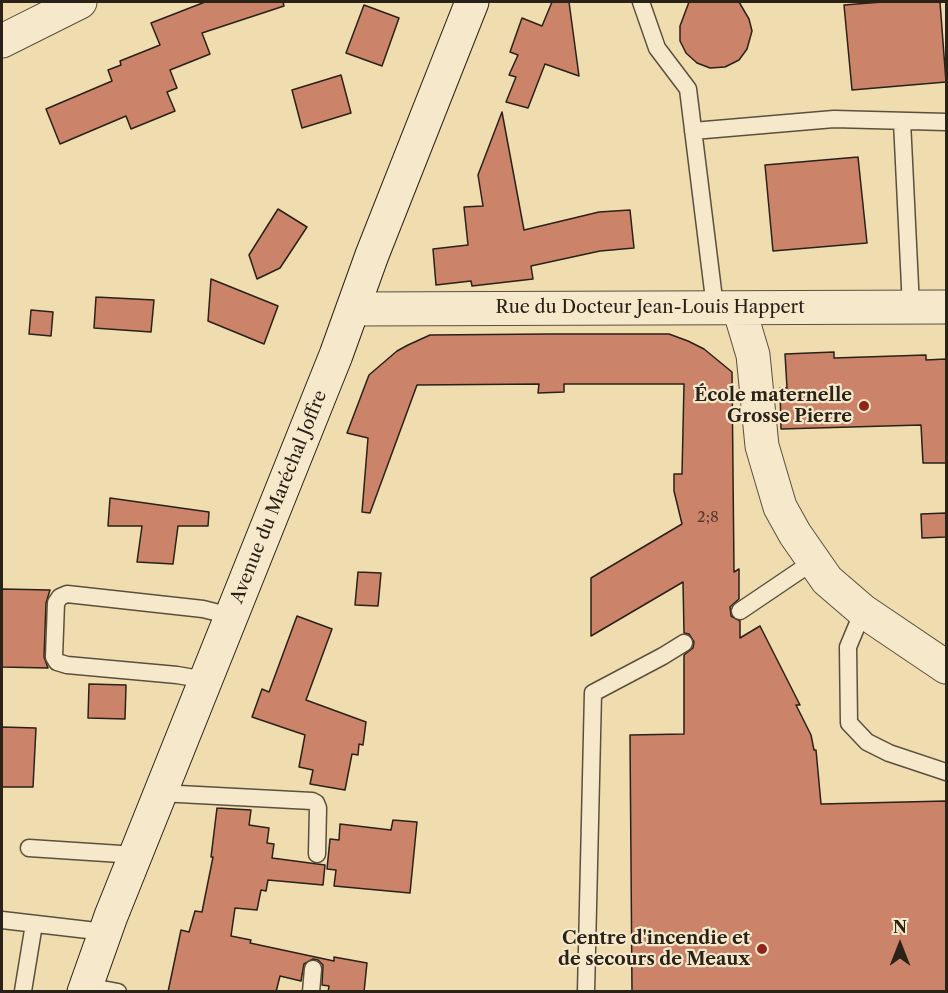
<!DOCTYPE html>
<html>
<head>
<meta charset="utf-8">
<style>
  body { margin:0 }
  #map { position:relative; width:948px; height:993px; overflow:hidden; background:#efdcaf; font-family:"Libre Caslon Text",serif }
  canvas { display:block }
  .frame { position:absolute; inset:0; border:3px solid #2a2117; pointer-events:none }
  .north { position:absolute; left:870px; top:915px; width:60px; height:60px; -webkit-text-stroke:4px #f5e8cb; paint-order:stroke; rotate:0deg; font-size:16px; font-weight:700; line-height:24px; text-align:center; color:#2a2117 }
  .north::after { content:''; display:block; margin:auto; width:21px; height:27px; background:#2a2117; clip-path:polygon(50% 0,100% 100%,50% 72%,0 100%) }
</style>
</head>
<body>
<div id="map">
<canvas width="948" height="993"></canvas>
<div class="frame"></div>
<div class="north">N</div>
</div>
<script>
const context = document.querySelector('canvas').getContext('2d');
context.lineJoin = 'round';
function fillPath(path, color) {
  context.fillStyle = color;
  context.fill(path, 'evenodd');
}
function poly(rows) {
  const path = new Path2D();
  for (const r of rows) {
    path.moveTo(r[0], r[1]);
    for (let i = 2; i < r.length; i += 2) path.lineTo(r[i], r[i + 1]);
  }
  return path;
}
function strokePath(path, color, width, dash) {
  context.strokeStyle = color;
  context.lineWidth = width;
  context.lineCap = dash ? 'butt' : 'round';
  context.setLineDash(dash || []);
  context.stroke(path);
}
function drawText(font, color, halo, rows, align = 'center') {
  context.font = font + ' "Libre Caslon Text",serif';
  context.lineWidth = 4.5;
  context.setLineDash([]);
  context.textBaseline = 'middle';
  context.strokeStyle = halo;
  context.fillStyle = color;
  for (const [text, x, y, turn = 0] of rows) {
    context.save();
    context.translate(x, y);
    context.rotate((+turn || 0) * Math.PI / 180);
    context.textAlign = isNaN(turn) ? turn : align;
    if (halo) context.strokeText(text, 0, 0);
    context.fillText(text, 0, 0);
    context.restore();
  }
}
const building = poly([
  [205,2,283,2,284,6,202,33,210,54,170,70,177,88,167,92,175,111,131,129,126,116,60,144,46,109,112,81,108,70,121,65,120,61,160,45,151,23,205,2],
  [552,2,569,2,579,76,545,64,528,108,506,102,516,77,509,75,518,55,510,52,522,18,542,26,552,2],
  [689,2,739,2,749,19,752,31,747,49,739,60,725,67,710,68,697,63,686,53,680,41,680,26,689,2],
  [882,2,940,2,946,82,852,90,844,5,882,2],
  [364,5,399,18,382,66,346,53,364,5],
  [341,75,351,113,302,128,292,90,341,75],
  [502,112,524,230,599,212,630,210,634,248,600,251,531,266,533,279,472,286,471,281,436,285,433,249,468,245,464,207,483,206,478,175,502,112],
  [858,157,867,243,773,251,765,165,858,157],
  [278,209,307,227,280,268,257,279,249,255,278,209],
  [211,279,278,306,264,344,208,321,211,279],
  [96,297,154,300,151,332,94,328,96,297],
  [31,310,53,312,51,336,29,334,31,310],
  [549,334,669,334,688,341,704,349,732,372,734,572,739,569,739,599,730,607,731,616,740,621,740,638,760,626,800,705,796,705,811,735,814,750,816,750,821,804,946,801,946,992,632,992,630,735,684,734,684,655,693,648,694,642,689,634,684,633,683,582,591,636,591,578,682,524,674,491,674,474,682,474,684,384,564,384,564,392,538,393,539,384,417,385,370,513,362,512,368,438,347,433,369,375,397,351,408,345,430,335,549,334],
  [834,352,834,358,926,355,926,360,946,359,946,463,923,463,921,425,781,429,780,388,787,388,785,354,834,352],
  [110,498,209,512,208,526,178,526,173,564,137,562,142,526,108,526,110,498],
  [946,513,946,537,922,538,921,514,946,513],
  [358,572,381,573,378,606,355,605,358,572],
  [2,589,50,590,46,603,44,657,48,668,2,667,2,589],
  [297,616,332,629,306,700,366,722,363,745,359,744,358,755,352,754,345,790,310,784,313,770,299,767,305,735,252,717,262,689,269,692,297,616],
  [89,684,126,685,125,719,88,718,89,684],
  [2,727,36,728,33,787,2,787,2,727],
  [217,808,251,810,249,825,269,828,267,843,274,844,272,858,325,865,323,885,268,880,266,891,261,890,257,910,235,908,231,936,251,940,250,943,334,961,334,957,367,963,364,992,328,992,329,986,322,985,323,965,318,960,313,959,304,964,301,981,280,976,276,992,168,992,181,930,189,932,195,911,202,912,213,857,211,857,217,808],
  [393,820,417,822,410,893,334,886,336,870,327,869,330,839,339,840,340,824,391,830,393,820]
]);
fillPath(building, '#cb846a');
strokePath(building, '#2a2117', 1.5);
const service = poly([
  [641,2,657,48,688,89,715,307],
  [902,121,911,307],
  [693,131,834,119,946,122],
  [740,611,814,561],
  [863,611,848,647,849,723,867,742,889,753,946,772],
  [206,680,177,675,67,665,57,662,54,657,56,603,60,597,67,594,203,609,231,616],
  [160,793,312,801,316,803,318,808,317,854],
  [29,848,136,855],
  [2,920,105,932],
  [86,986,118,992],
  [23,991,34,924],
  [311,992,313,969],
  [586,992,593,693,663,656,684,643]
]);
const minor = poly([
  [2,41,80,2],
  [739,308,753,355,762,446,780,507,795,534,827,580,863,611,946,667],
  [354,309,946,307]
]);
const secondary = poly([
  [84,992,111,916,336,355,372,255,472,2]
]);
strokePath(service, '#5b503d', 19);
strokePath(minor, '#5b503d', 35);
strokePath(secondary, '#2a2117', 35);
strokePath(service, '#f5e8cb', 16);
strokePath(minor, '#f5e8cb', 33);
strokePath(secondary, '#f5e8cb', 33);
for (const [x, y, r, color] of [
  [864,406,6,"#8f2418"],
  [762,949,6,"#8f2418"]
]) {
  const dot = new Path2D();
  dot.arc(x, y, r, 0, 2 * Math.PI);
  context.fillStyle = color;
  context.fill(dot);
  strokePath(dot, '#f5e8cb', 2);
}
drawText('15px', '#523a2c', null, [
  ["2;8",708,518]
]);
drawText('18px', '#2a2117', '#f5e8cb', [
  ["Rue du Docteur Jean-Louis Happert",650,308],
  ["Avenue du Maréchal Joffre",279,497,-68]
]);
drawText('bold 18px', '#2a2117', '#f5e8cb', [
  ["École maternelle",852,396],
  ["Grosse Pierre",852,417],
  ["Centre d'incendie et",750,939],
  ["de secours de Meaux",750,960]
], 'right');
</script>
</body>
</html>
